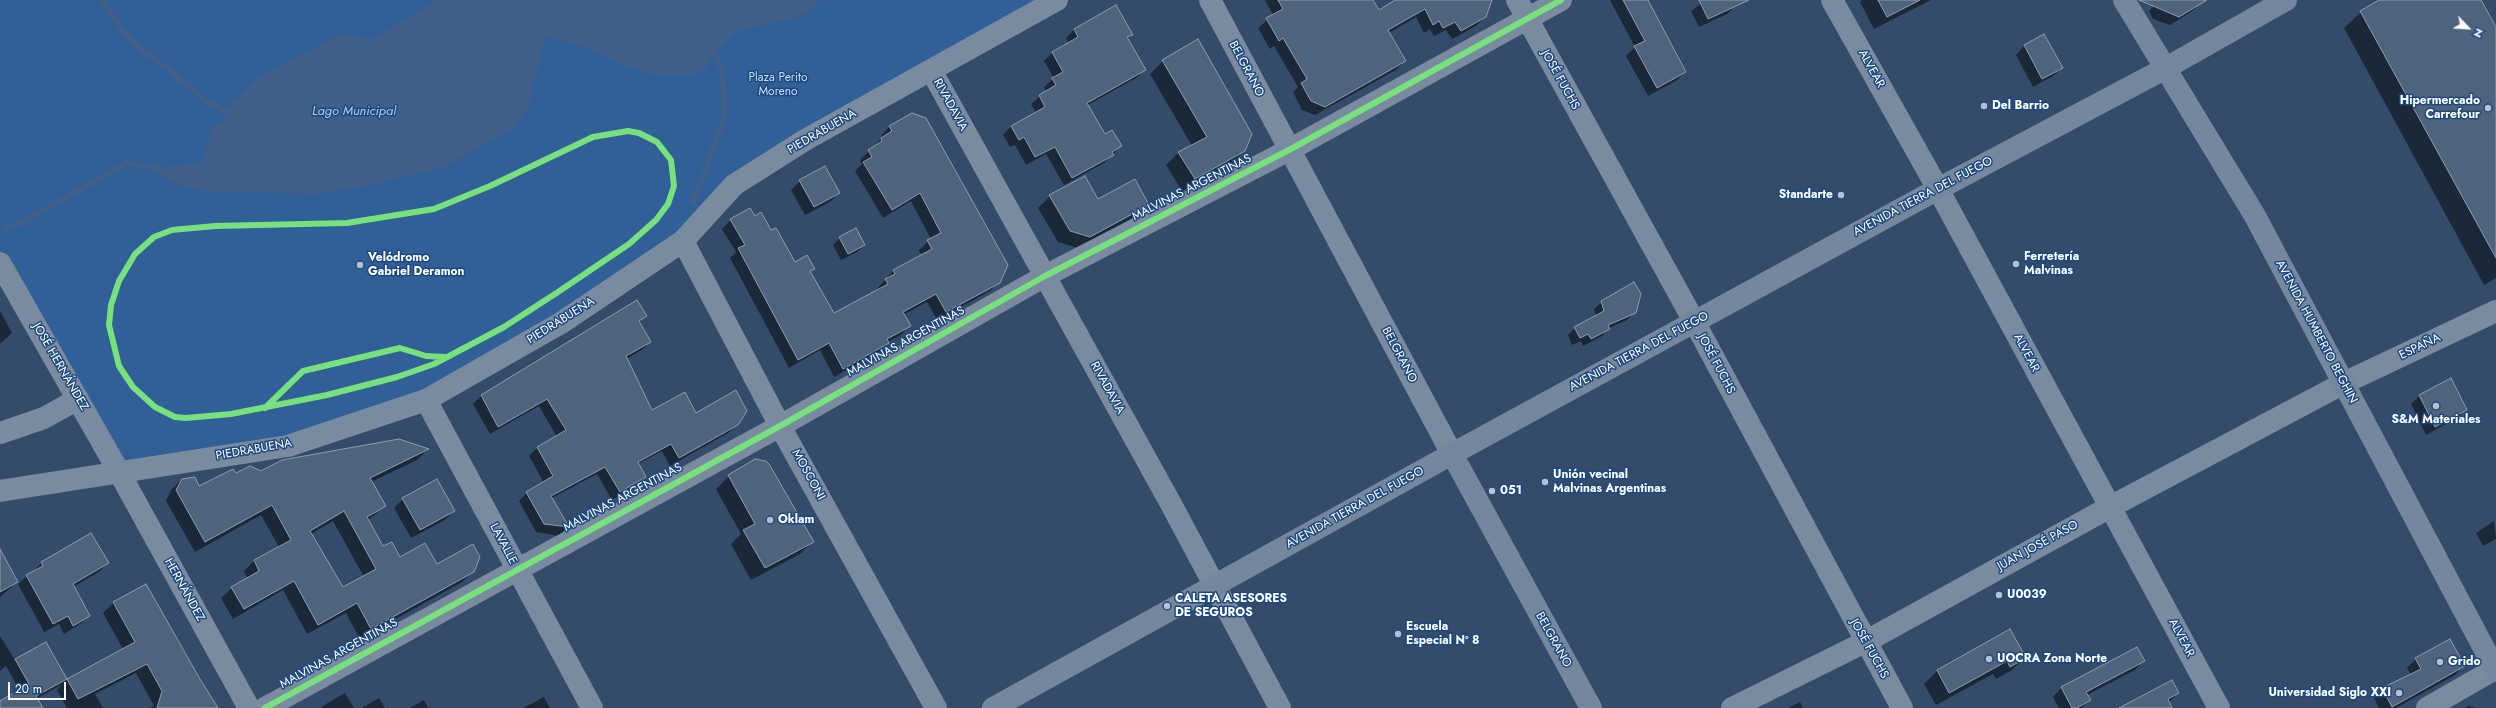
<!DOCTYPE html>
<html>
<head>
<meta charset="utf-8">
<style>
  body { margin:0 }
  #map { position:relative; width:2496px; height:708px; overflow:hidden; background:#344c6a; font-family:Jost,sans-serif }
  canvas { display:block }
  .north { position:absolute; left:2448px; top:8px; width:40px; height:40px; -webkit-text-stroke:3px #1d4981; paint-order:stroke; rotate:115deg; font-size:11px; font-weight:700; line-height:16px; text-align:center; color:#fff }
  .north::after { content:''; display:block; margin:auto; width:14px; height:18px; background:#fff; clip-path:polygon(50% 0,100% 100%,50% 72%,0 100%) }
  .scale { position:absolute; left:8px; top:682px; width:58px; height:18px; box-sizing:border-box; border:2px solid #fff; border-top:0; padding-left:5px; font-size:12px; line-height:14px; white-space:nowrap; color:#fff; -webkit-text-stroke:3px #1d4981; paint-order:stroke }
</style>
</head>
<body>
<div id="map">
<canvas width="2496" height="708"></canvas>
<div class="north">N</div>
<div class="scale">20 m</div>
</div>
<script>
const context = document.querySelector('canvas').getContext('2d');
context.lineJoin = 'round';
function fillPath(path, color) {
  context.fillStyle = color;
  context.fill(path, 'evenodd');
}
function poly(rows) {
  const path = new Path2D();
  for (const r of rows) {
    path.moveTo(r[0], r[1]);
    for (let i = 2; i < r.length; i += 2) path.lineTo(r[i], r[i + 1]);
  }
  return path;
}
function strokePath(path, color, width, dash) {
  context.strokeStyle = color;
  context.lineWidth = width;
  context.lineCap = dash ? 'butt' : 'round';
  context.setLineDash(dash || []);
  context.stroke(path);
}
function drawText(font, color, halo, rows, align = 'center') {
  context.font = font + ' Jost,sans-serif';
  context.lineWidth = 3;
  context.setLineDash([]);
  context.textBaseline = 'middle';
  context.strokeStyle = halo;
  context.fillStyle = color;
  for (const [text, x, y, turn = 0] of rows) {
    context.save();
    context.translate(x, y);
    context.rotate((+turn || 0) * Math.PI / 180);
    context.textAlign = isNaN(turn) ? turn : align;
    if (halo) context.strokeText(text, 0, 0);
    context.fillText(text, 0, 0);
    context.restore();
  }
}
fillPath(poly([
  [0,0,1057,0,805,140,683,241,426,400,288,446,119,472,0,263]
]), '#315f98');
fillPath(poly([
  [437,0,822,0,804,15,735,32,714,53,706,69,694,75,655,75,630,68,591,50,558,39,545,37,529,104,523,115,511,130,444,167,359,188,316,194,206,191,189,188,168,180,148,167,153,163,165,167,198,163,204,159,212,126,224,122,230,103,261,76,341,34,372,39]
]), '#416089');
fillPath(poly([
  [1265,0,1373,0,1378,11,1397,0,1488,0,1485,17,1476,26,1452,39,1446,30,1434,36,1430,29,1424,33,1416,17,1389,33,1405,61,1396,70,1315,115,1302,110,1293,92,1298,87,1274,46,1270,49,1258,28,1273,15],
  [1610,0,1646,0,1685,72,1676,81,1648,96,1626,56,1635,47],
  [1706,0,1733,0,1736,5,1727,14,1699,27,1691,11],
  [1862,0,1931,0,1874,29,1860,2],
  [2161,0,2198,0,2200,4,2191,12,2170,25,2153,19,2149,11],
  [2381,0,2480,0,2496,29,2496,278,2484,285,2344,28,2361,12],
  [1116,6,1131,35,1127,39,1145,70,1136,78,1088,105,1104,135,1121,146,1104,163,1064,185,1046,154,1026,165,1015,145,1010,147,1003,135,1011,126,1036,113,1031,104,1046,91,1044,87,1054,78,1044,61,1053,52,1069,44,1066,38,1074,30],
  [2044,35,2062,68,2053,76,2033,87,2016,55,2024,46],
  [1163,61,1244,151,1231,164,1182,191,1166,165,1179,152,1192,146,1150,74],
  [912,114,999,282,990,291,937,320,927,302,903,315,909,326,901,335,888,342,879,352,834,377,820,350,789,368,730,258,736,252,722,229,731,220,755,217,771,232,794,263,814,269,810,272,833,315,878,291,877,289,893,271,922,256,919,250,931,239,911,201,883,218,855,171,862,164,860,160,882,138,881,136,889,127],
  [825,168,839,193,830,202,805,215,791,190,800,181],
  [1050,196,1097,201,1147,205,1136,216,1078,248,1058,242,1038,208],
  [856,229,864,245,857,252,841,260,833,245,840,238],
  [1602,302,1635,312,1627,320,1609,328,1602,336,1583,346,1581,341,1572,345,1568,335,1575,328,1596,317,1594,309],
  [0,311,12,333,0,344],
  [646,315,639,323,650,342,642,350,626,359,652,411,696,414,737,425,728,433,670,466,662,451,638,464,645,477,637,485,612,500,597,474,552,498,568,527,558,536,536,532,519,501,527,493,544,483,529,456,537,448,557,437,539,406,490,434,473,404,481,396],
  [2450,379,2466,410,2457,418,2426,435,2411,404,2419,396],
  [427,450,417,460,371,482,385,506,368,520,383,548,399,558,473,571,462,582,360,639,346,613,307,634,283,590,233,619,221,598,232,588,248,579,244,571,254,561,279,547,261,515,195,552,166,501,171,490,182,479,198,488,236,474],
  [333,521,364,577,342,589,311,534],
  [729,476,813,541,800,554,751,580,731,544,741,534,716,489],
  [403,499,454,511,445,520,411,538,394,508],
  [2494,521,2496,539,2483,546,2476,533],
  [91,535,108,563,99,572,73,587,89,616,80,624,64,634,59,624,44,632,18,584,42,563],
  [0,551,17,582,0,597],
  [146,585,214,702,211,708,150,708,154,706,136,673,95,694,103,708,67,708,57,690,61,685,36,699,41,708,0,708,0,702,20,691,6,666,0,671,0,636,15,660,46,643,66,680,123,649,103,613,113,603],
  [2010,631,2025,657,2012,670,1996,679,1993,674,1936,705,1924,684,1937,671],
  [2137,648,2143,661,2135,670,2087,695,2090,700,2082,708,2059,708,2053,697,2061,688],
  [2416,659,2464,666,2455,675,2396,708,2379,708,2374,698,2383,689,2411,675,2407,668],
  [345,693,354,708,321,708,326,704],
  [2178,693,2169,702,2171,708,2127,708],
  [544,697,550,708,523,708],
  [379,698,385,708,362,708],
  [424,700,428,708,410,708],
  [1800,702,1803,708,1788,708],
  [2469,706,2476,708,2465,708]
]), '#0007');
strokePath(poly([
  [102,0,120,27,143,51,167,68,206,101,227,112],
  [693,203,725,115,722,69,714,53],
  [6,228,24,221,127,163,148,167]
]), '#416089', 6);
const building = poly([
  [1278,0,1373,0,1379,10,1395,0,1492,0,1486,17,1461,31,1455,22,1443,28,1439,21,1433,25,1425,9,1388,30,1406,61,1325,107,1311,101,1301,83,1307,79,1283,38,1279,41,1266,18,1283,9,1278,0],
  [1623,0,1648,0,1686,72,1657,88,1634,46,1645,41,1623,0],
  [1699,0,1749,0,1708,19,1699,0],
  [1878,0,1920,0,1887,17,1878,0],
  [2139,0,2207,0,2179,17,2139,0],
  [2379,0,2481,0,2496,27,2496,258,2360,11,2379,0],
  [1116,5,1133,35,1127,37,1146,70,1087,103,1105,134,1112,130,1122,146,1112,152,1114,155,1072,178,1055,147,1035,157,1024,137,1019,140,1011,126,1045,107,1039,95,1056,85,1052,78,1063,72,1052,52,1078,37,1074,29,1116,5],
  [2044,34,2063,68,2042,79,2024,45,2044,34],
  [1198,39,1252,134,1245,151,1195,179,1178,152,1207,137,1162,60,1198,39],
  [912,113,926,118,1008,265,1000,283,946,312,936,294,903,312,911,326,887,339,889,343,843,369,829,343,798,360,738,248,745,245,730,219,750,208,755,216,761,212,771,230,776,228,795,262,807,255,815,269,810,271,834,313,888,284,885,279,895,274,893,270,932,249,927,240,941,233,920,193,892,210,863,162,872,157,868,150,882,141,881,138,892,131,889,126,912,113],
  [825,166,840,193,814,207,799,180,825,166],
  [1085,176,1098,199,1135,179,1149,205,1090,237,1070,231,1049,195,1085,176],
  [856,228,865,245,848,254,839,237,856,228],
  [1634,282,1641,294,1636,313,1608,325,1610,329,1591,339,1588,334,1580,338,1574,327,1604,311,1601,301,1634,282],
  [637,300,647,316,639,321,651,342,626,356,652,410,685,392,696,413,736,390,747,411,738,425,679,458,671,444,638,462,646,477,620,492,605,467,551,496,569,527,544,524,526,492,553,476,537,447,566,430,547,399,498,427,481,395,637,300],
  [2451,378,2467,410,2435,427,2419,395,2451,378],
  [399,439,429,449,370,478,386,506,367,517,383,546,392,542,400,557,425,543,437,564,473,544,480,557,474,572,371,629,357,603,318,625,294,581,244,609,231,587,259,571,254,560,291,540,272,505,205,542,176,490,182,479,195,477,199,486,233,469,236,473,250,466,261,471,282,460,399,439],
  [344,511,376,569,343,587,310,531,344,511],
  [755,459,766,461,769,464,814,542,765,568,743,530,755,524,728,475,755,459],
  [437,479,455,511,420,530,402,498,437,479],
  [91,533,109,563,73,584,90,616,73,626,68,616,53,624,26,575,43,566,41,562,91,533],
  [0,549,18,582,0,592,0,549],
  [146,584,200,679,218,708,157,708,162,691,147,664,78,699,67,679,135,642,113,602,146,584],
  [2010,629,2026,658,2010,667,2007,661,1949,693,1937,670,2010,629],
  [2450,639,2465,666,2392,707,2382,688,2421,669,2415,658,2450,639],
  [46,642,67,679,36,696,43,708,0,708,0,701,29,684,15,659,46,642],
  [2137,647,2145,661,2086,692,2091,700,2077,708,2072,708,2061,687,2137,647],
  [2172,680,2179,693,2168,699,2172,708,2119,708,2172,680]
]);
fillPath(building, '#50637c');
strokePath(building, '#8e9caf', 1);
strokePath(poly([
  [1210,0,1452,454],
  [1517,0,1695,323,1902,708],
  [1832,0,1938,189,2219,708],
  [931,70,1171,504,1280,708],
  [683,241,780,426,936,708],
  [0,263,119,472,249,708],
  [426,400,592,708],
  [0,433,44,418,78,399],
  [0,491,288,446,426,400,561,323,683,241,734,185,805,140,1057,0],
  [265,708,780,426,1045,276,1289,150,1561,0],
  [1732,708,1865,642,2110,507,2344,383,2496,311],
  [2427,708,2495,669]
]), '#7a8ba0', 22);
strokePath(poly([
  [2124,0,2255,216,2496,671],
  [1452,454,1591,708],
  [993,708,1452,454,1938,189,2166,68,2286,0]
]), '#75879d', 22);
strokePath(poly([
  [628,131,639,133,657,142,671,160,674,186,668,204,656,220,629,244,558,292,504,327,434,364,397,377,327,395,231,414,186,418,175,417,155,407,133,387,119,366,109,325,111,305,119,281,135,254,154,237,172,230,215,226,347,223,434,209,490,186,593,137,628,131],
  [265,408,303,371,400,348,426,356,446,357],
  [265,708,780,426,1045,276,1289,150,1561,0]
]), '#77e17e', 6);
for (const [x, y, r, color] of [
  [1984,106,4,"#b8c0cb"],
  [2488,108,4,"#b8c0cb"],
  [1841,195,4,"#b8c0cb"],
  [2016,264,4,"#b8c0cb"],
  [360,265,4,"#b8c0cb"],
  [2436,406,4,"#b8c0cb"],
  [1545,482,4,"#b8c0cb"],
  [1492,491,4,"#b8c0cb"],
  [770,520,4,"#b8c0cb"],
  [1999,595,4,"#b8c0cb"],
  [1167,606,4,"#b8c0cb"],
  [1398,634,4,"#b8c0cb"],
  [1989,659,4,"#b8c0cb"],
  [2440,662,4,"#b8c0cb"],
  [2399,693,4,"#b8c0cb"]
]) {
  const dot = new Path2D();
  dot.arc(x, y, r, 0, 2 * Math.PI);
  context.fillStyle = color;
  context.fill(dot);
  strokePath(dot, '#1d4981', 1.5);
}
drawText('12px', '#fff', '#1d4981', [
  ["BELGRANO",1246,69,62],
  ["ALVEAR",1871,69,61],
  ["JOSÉ FUCHS",1560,80,61],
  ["RIVADAVIA",950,105,61],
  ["PIEDRABUENA",822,132,-30],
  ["MALVINAS ARGENTINAS",1192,188,-27],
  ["AVENIDA TIERRA DEL FUEGO",1923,197,-28],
  ["PIEDRABUENA",561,321,-32],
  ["AVENIDA HUMBERTO BEGHIN",2316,332,62],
  ["MALVINAS ARGENTINAS",906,342,-29],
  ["ESPAÑA",2420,347,-26],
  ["AVENIDA TIERRA DEL FUEGO",1639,352,-28],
  ["ALVEAR",2026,353,62],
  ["BELGRANO",1399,355,62],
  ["JOSÉ FUCHS",1716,364,62],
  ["JOSÉ HERNÁNDEZ",60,367,60],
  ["RIVADAVIA",1107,388,61],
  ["PIEDRABUENA",254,450,-10],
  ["MOSCONI",808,475,61],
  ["MALVINAS ARGENTINAS",623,498,-28],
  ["AVENIDA TIERRA DEL FUEGO",1355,508,-29],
  ["LAVALLE",503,544,62],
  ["JUAN JOSÉ PASO",2038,546,-29],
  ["HERNÁNDEZ",184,590,61],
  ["ALVEAR",2181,638,62],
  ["BELGRANO",1553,640,61],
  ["JOSÉ FUCHS",1869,649,61],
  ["MALVINAS ARGENTINAS",339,654,-29]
]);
drawText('12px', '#c7dcf7', '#1d4981', [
  ["Plaza Perito",778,78],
  ["Moreno",778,92]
]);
drawText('bold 12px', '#fff', '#1d4981', [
  ["Hipermercado",2480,101,"right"],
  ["Carrefour",2480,115,"right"],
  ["Del Barrio",1992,106],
  ["Standarte",1833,195,"right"],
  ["Ferretería",2024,257],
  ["Malvinas",2024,271],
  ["Velódromo",368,258],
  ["Gabriel Deramon",368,272],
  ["S&M Materiales",2436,420,"center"],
  ["Unión vecinal",1553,475],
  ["Malvinas Argentinas",1553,489],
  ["051",1500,491],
  ["Oklam",778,520],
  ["U0039",2007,595],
  ["CALETA ASESORES",1175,599],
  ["DE SEGUROS",1175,613],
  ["Escuela",1406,627],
  ["Especial Nº 8",1406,641],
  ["UOCRA Zona Norte",1997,659],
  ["Grido",2448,662],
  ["Universidad Siglo XXI",2391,693,"right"]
], 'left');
drawText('italic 13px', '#aeccf1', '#1d4981', [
  ["Lago Municipal",354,112]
]);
</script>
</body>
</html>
